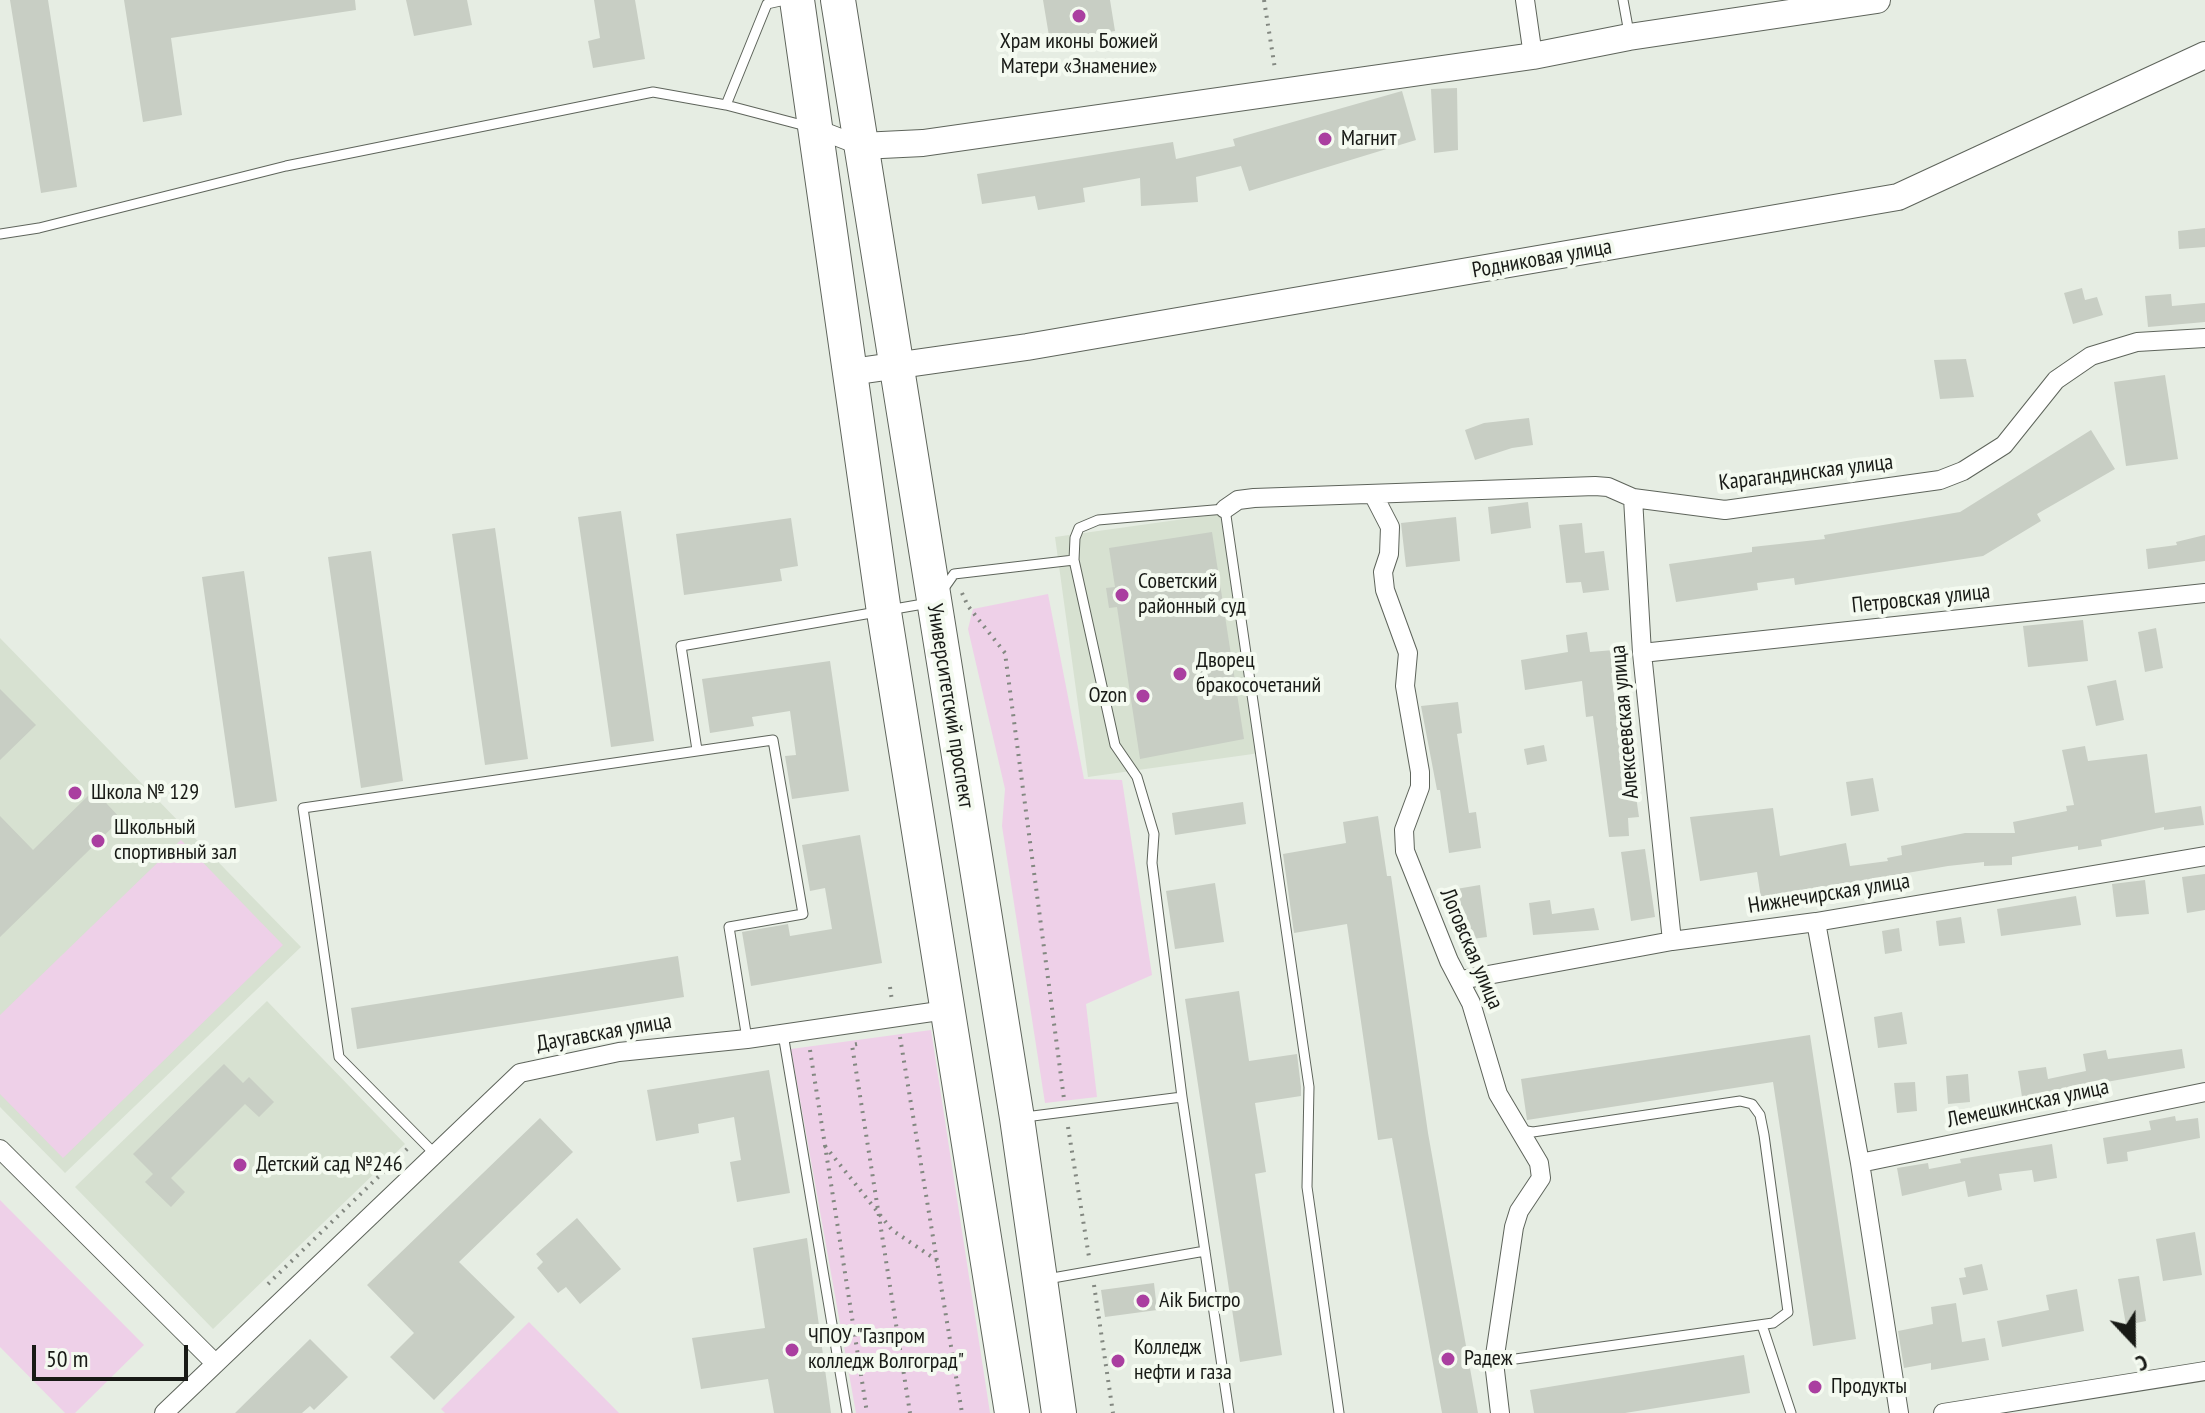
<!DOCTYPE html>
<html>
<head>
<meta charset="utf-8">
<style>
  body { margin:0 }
  #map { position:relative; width:2205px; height:1413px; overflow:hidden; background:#e6ede3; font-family:"PT Sans Narrow",sans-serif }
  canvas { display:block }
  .north { position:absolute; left:2093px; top:1301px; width:80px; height:80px; -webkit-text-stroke:6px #f4faf0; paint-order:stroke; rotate:158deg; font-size:22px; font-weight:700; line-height:32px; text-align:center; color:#181a16 }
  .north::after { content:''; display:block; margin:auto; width:28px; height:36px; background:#181a16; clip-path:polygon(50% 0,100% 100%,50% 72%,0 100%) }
  .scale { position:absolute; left:32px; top:1345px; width:156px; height:36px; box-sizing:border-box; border:4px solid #181a16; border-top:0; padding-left:10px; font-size:24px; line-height:28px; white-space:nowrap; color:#181a16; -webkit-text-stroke:6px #f4faf0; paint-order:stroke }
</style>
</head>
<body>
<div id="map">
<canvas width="2205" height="1413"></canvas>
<div class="north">С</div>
<div class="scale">50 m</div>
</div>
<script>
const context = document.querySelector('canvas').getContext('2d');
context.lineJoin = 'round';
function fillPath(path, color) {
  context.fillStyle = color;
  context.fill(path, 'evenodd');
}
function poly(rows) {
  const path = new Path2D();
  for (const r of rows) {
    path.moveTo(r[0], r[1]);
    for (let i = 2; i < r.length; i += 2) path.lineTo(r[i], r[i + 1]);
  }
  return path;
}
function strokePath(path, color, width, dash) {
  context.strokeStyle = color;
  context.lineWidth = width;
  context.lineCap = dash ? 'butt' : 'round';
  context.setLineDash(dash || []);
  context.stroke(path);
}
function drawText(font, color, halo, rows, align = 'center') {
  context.font = font + ' "PT Sans Narrow",sans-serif';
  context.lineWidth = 8;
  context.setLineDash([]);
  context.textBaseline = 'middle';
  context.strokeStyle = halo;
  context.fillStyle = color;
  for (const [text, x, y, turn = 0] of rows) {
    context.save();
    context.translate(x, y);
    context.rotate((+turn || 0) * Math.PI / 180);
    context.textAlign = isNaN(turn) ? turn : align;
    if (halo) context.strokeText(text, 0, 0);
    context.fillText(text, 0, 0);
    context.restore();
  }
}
fillPath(poly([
  [1227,513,1260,753,1088,777,1055,537],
  [0,638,301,947,65,1173,0,1107],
  [267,1001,405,1144,213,1329,75,1187]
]), '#d7e1d1');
fillPath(poly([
  [1048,594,1084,779,1122,780,1152,975,1086,1004,1097,1097,1045,1103,1002,826,1005,789,968,629,973,609],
  [181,840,283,945,63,1158,0,1094,0,1015],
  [931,1030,990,1413,856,1413,791,1049],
  [0,1200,144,1345,75,1413,65,1413,0,1347],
  [529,1322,619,1413,445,1413,441,1409]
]), '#eed0e8');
fillPath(poly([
  [10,0,48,0,77,187,41,193],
  [124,0,355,0,356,10,171,38,182,115,143,122],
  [406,0,467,0,472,25,414,36],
  [594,0,635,0,645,59,593,68,588,41,600,38],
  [1043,0,1110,0,1115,31,1050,42],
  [1457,88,1458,150,1434,153,1431,89],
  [1402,91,1416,140,1249,191,1241,166,1196,177,1198,202,1141,206,1140,178,1083,188,1085,202,1038,210,1035,196,982,204,977,174,1173,142,1176,159,1235,146,1233,139],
  [2205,228,2205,247,2179,249,2178,231],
  [2082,288,2085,300,2097,297,2103,315,2073,324,2064,293],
  [2171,294,2172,306,2205,303,2205,322,2148,327,2145,296],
  [1966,359,1974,397,1940,399,1934,360],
  [2165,375,2178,459,2126,466,2114,382],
  [1529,418,1533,445,1512,448,1475,460,1465,430,1484,423],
  [2091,430,2115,469,2037,514,2041,521,1983,556,1795,585,1794,578,1757,583,1758,590,1676,602,1669,564,1752,552,1752,547,1825,539,1824,535,1960,512],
  [1528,502,1531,528,1491,534,1488,507],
  [621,511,654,741,611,747,578,517],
  [1456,517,1460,561,1406,567,1401,523],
  [791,518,798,566,780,569,782,581,684,595,676,534],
  [1582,523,1585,553,1604,551,1609,590,1583,593,1581,582,1566,583,1559,525],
  [495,528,528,759,485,765,452,534],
  [1212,532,1244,739,1140,759,1117,607,1109,608,1106,588,1115,587,1109,548],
  [2205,535,2205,561,2148,569,2146,549,2177,545,2176,542],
  [371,551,403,781,361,788,328,557],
  [244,571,277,801,235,808,202,577],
  [2083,620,2088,661,2028,667,2023,626],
  [2156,628,2163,668,2145,672,2138,632],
  [1587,632,1590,652,1614,650,1616,673,1611,673,1618,725,1623,724,1625,742,1628,741,1639,817,1628,818,1629,836,1609,837,1593,716,1586,717,1582,681,1525,690,1521,660,1568,652,1566,635],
  [830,661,849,791,792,799,785,756,796,755,790,711,752,717,754,726,710,733,702,679],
  [2116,680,2124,720,2096,726,2087,686],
  [0,689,36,725,0,760],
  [1458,702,1462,733,1457,734,1469,813,1476,812,1481,848,1449,853,1440,790,1437,790,1421,706],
  [1544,745,1547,761,1527,765,1524,749],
  [2085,746,2088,761,2147,754,2155,813,2201,806,2204,825,2164,830,2164,827,2101,840,2102,846,2078,850,2078,846,2012,857,2012,865,1984,866,1984,862,1948,866,1761,898,1757,872,1700,881,1690,817,1773,808,1780,856,1846,843,1850,866,1888,861,1887,858,1902,855,1901,846,1965,833,2015,833,2013,822,2067,811,2066,806,2074,805,2062,750],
  [1873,778,1879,811,1851,816,1846,782],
  [94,790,121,819,0,937,0,816,33,850],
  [1243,802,1246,824,1175,835,1172,813],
  [1378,816,1387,876,1391,876,1428,1133,1478,1413,1442,1413,1392,1138,1378,1140,1347,924,1294,933,1283,854,1346,843,1343,822],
  [860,835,882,963,751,986,742,932,788,924,790,936,832,929,825,888,810,891,802,845],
  [1645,849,1655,917,1631,921,1621,852],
  [2205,874,2205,910,2187,913,2182,877],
  [2145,880,2149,914,2116,917,2112,884],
  [1215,883,1224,942,1175,949,1166,891],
  [1480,885,1487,937,1464,940,1456,889],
  [2076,896,2081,925,2001,936,1997,909],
  [1550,900,1552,914,1594,908,1599,930,1533,935,1529,903],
  [1961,917,1965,943,1939,946,1936,921],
  [1899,928,1902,951,1885,954,1882,931],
  [678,956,684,997,357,1049,351,1008],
  [1239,991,1249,1061,1297,1054,1301,1087,1301,1096,1255,1103,1266,1172,1255,1174,1282,1355,1240,1362,1185,999],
  [1902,1012,1907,1044,1878,1048,1874,1017],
  [1810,1035,1856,1339,1813,1346,1773,1082,1527,1120,1521,1079],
  [2182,1049,2185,1068,2022,1097,2018,1071,2046,1067,2048,1079,2086,1071,2083,1054,2106,1050,2108,1059],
  [224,1064,243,1083,249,1077,274,1102,259,1117,245,1104,171,1178,185,1192,171,1207,145,1182,153,1174,133,1154],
  [769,1070,790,1193,737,1202,730,1162,741,1160,734,1117,698,1124,699,1133,656,1141,647,1090],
  [1968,1074,1970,1102,1948,1104,1946,1076],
  [1915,1082,1917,1111,1897,1113,1894,1083],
  [2175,1116,2176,1121,2198,1118,2200,1138,2127,1152,2128,1161,2107,1164,2103,1138,2151,1130,2149,1121],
  [540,1118,573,1152,459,1262,515,1317,434,1400,390,1357,414,1333,367,1285],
  [2052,1144,2057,1178,2034,1182,2032,1170,1999,1174,2002,1190,1968,1197,1965,1181,1902,1196,1897,1168,1928,1163,1929,1169,1961,1163,1960,1159],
  [577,1218,621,1269,580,1304,566,1287,558,1293,537,1268,543,1262,536,1254],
  [2195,1232,2202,1275,2163,1281,2156,1239],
  [807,1238,831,1413,774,1413,768,1379,701,1389,692,1338,765,1328,753,1248],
  [1982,1264,1988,1290,1963,1295,1959,1278,1966,1277,1964,1268],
  [2139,1276,2146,1321,2126,1325,2118,1279],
  [1154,1283,1157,1310,1105,1317,1101,1290],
  [2077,1289,2084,1331,2002,1347,1997,1321,2049,1310,2046,1295],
  [1956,1303,1962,1342,1985,1338,1989,1360,1931,1370,1931,1363,1904,1368,1898,1331,1933,1324,1931,1307],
  [310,1339,348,1377,314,1410,310,1406,302,1413,235,1413],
  [1744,1355,1750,1393,1625,1413,1534,1413,1530,1390]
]), '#c8cec4');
const lane = poly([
  [1623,0,1629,33],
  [726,105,767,4,785,0],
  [0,234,39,228,286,166,653,92,726,105,806,126],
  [942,591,954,574,1074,560],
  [697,750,681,646,929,603],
  [783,1034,847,1413],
  [1025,1117,1182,1097],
  [433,1152,339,1057,303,808,773,740,803,914,729,927,747,1039],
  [1047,1279,1205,1251],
  [1762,1325,1791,1413],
  [1494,1362,1773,1323,1788,1312,1764,1135,1760,1115,1752,1104,1740,1101,1533,1132,1521,1130],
  [1229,1413,1182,1097,1152,863,1154,834,1137,777,1115,745,1074,560,1075,538,1079,528,1098,520,1225,509,1309,1087,1307,1187,1339,1413]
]);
const street = poly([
  [1525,0,1533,56],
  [817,129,861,146],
  [1374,496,1390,527,1389,554,1383,572,1385,590,1408,653,1405,686,1420,772,1420,787,1404,830,1405,851,1449,961,1471,1003,1498,1094,1539,1163,1541,1178,1519,1211,1514,1227,1494,1362,1500,1413],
  [1633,498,1642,653,1672,941],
  [1225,509,1238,500,1254,498,1595,486,1608,487,1633,498,1725,510,1940,480,1963,471,2004,445,2056,380,2091,356,2137,342,2205,338],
  [1642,653,2205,593],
  [1816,922,1860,1163,1899,1413],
  [1461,980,1672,941,1816,922,2205,856],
  [0,1149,215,1363],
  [1860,1163,2205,1092],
  [164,1413,520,1073,619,1052,747,1039,946,1010],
  [1943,1413,2205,1371]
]);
const secondary = poly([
  [861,146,923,143,1533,56,1629,37,1877,0],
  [851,372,1027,347,1898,197,2205,55]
]);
const highway = poly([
  [797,0,884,612,1012,1413],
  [838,0,1017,1118,1059,1413]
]);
strokePath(lane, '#5e645b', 11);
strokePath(street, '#5e645b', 20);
strokePath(secondary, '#5e645b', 28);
strokePath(highway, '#5e645b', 36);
strokePath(poly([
  [1264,0,1275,69],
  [962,593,968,606,1005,653,1064,1099],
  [890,987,892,1001],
  [900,1037,962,1413],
  [857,1044,852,1045,910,1413],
  [810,1050,867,1413],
  [1068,1127,1089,1257],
  [825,1146,892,1230,938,1261],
  [268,1284,408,1148],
  [1094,1285,1113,1413]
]), '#838881', 4, [2, 6]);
strokePath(lane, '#fff', 9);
strokePath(street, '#fff', 18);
strokePath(secondary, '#fff', 26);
strokePath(highway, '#fff', 34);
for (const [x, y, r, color] of [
  [1079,16,8,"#aa3fa0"],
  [1325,139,8,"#aa3fa0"],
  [1122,595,8,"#aa3fa0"],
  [1180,674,8,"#aa3fa0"],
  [1143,696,8,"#aa3fa0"],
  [75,793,8,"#aa3fa0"],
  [98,841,8,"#aa3fa0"],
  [240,1165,8,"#aa3fa0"],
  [1143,1301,8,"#aa3fa0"],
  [792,1350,8,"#aa3fa0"],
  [1448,1359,8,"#aa3fa0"],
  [1118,1361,8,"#aa3fa0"],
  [1815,1387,8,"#aa3fa0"]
]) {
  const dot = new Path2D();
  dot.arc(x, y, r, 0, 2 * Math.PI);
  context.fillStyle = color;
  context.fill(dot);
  strokePath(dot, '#f4faf0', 3);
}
drawText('22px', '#181a16', '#f4faf0', [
  ["Храм иконы Божией",1079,42,"center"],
  ["Матери «Знамение»",1079,67,"center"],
  ["Магнит",1341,139],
  ["Советский",1138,582],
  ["районный суд",1138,607],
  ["Дворец",1196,661],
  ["бракосочетаний",1196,686],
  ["Ozon",1127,696,"right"],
  ["Школа № 129",91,793],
  ["Школьный",114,828],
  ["спортивный зал",114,853],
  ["Детский сад №246",256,1165],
  ["Aik Бистро",1159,1301],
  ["ЧПОУ \"Газпром",808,1337],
  ["колледж Волгоград\"",808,1362],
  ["Колледж",1134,1348],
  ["нефти и газа",1134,1373],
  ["Радеж",1464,1359],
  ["Продукты",1831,1387]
], 'left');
drawText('22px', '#181a16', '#f4faf0', [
  ["Родниковая улица",1542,259,-10],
  ["Карагандинская улица",1806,473,-7],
  ["Петровская улица",1921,599,-6],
  ["Университетский проспект",950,706,81],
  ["Алексеевская улица",1625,722,-95],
  ["Нижнечирская улица",1829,894,-9],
  ["Логовская улица",1471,949,67],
  ["Даугавская улица",604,1033,-10],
  ["Лемешкинская улица",2028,1104,-12]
]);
</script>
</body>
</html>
